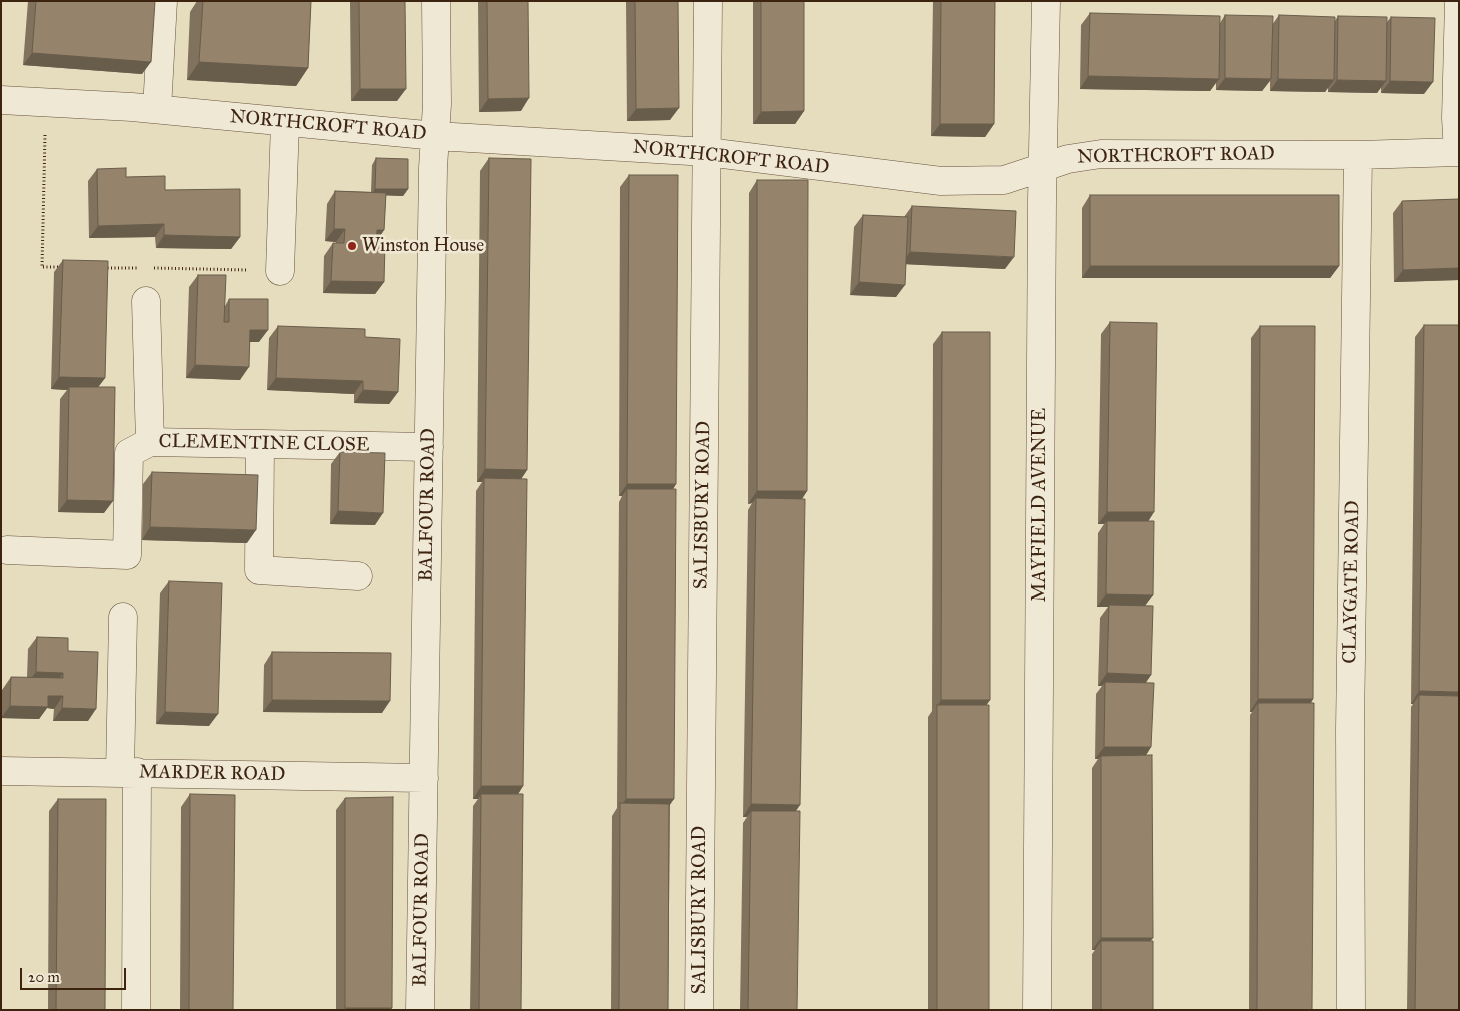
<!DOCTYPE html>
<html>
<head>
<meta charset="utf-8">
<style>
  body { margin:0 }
  #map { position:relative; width:1460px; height:1011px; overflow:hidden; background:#e6dcbe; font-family:"IM FELL Great Primer",serif }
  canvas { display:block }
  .frame { position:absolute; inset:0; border:2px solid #3d2411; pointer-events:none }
  .scale { position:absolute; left:20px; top:968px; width:106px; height:22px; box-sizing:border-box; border:2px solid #3d2411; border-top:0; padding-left:6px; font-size:15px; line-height:18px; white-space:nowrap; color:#3d2411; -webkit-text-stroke:4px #efe8d5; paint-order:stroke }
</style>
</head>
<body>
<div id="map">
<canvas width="1460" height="1011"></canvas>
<div class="frame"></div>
<div class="scale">20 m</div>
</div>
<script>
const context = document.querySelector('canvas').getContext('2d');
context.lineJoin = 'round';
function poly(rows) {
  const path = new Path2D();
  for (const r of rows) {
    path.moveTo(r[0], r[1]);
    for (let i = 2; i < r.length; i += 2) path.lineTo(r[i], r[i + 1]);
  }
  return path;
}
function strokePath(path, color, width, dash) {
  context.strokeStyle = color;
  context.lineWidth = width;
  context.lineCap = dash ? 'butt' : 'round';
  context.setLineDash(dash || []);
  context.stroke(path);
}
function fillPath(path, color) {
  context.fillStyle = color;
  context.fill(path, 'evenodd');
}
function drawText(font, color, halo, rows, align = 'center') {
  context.font = font + ' "IM FELL Great Primer",serif';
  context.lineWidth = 5;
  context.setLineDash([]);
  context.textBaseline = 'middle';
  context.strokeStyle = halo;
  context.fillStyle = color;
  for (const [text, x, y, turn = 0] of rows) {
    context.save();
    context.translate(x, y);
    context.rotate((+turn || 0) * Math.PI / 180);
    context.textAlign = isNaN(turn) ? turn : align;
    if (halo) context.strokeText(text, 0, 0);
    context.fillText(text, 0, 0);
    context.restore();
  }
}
const minor = poly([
  [1,100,132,107,436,136,707,152,941,181,1004,180,1068,159,1101,154,1358,155,1459,152],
  [157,109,163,1],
  [1458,152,1456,118,1459,1],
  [280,271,285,122],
  [146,301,150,442,429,447],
  [260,445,259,570,358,576],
  [7,550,127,555,129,453,150,442],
  [1,771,424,778],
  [120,773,123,617],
  [136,1010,137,772],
  [420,1010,433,168,437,104,436,1],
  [699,1010,708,1],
  [1037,1010,1042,201,1046,1],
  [1351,1010,1350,729,1358,155]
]);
strokePath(minor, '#67523c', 29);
strokePath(poly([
  [45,135,42,267,61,267],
  [104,268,138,268],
  [154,268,248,270]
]), '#3d2411', 3, [1, 2.5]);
strokePath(minor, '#efe8d5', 28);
fillPath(poly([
  [28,1,155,1,142,74,23,65],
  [197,1,311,1,308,68,296,86,187,80,190,12],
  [350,1,405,1,397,101,351,101],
  [478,1,528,1,521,111,479,112],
  [626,1,678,1,670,120,627,121],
  [753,1,804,1,804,111,795,124,753,124],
  [933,1,995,1,994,124,985,137,931,136],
  [1090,13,1220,23,1225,15,1272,25,1279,15,1335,21,1338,16,1387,22,1391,17,1424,94,1381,93,1381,87,1377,93,1328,92,1328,87,1325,92,1270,91,1270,81,1262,91,1216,90,1216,82,1210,91,1080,89,1081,25],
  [376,158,408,189,403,196,386,195,384,230,376,242,376,244,384,282,375,294,323,293,324,256,333,243,336,243,336,242,325,241,327,204,335,191,371,192,372,165],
  [489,158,527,470,521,479,523,786,518,794,521,1010,470,1010,473,806,478,799,473,799,476,491,482,482,477,482,480,171],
  [97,169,126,177,165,190,240,237,231,249,156,248,155,237,89,238,88,181],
  [629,175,676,484,673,489,668,1010,611,1010,612,816,617,808,619,502,622,496,619,496,620,187],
  [757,180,807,491,802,499,796,811,797,1010,740,1010,743,823,747,817,743,817,748,510,752,503,748,504,749,193],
  [1090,195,1339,266,1330,278,1082,278,1082,208],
  [1459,199,1459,280,1394,282,1393,213,1402,201],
  [912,206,1005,269,906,264,896,297,850,295,854,227,863,215,904,217],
  [63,260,105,378,98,387,104,513,58,512,60,399,67,390,51,389,54,272],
  [198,275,225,306,229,299,259,342,250,342,240,380,186,378,189,287],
  [1110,322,1148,521,1153,595,1145,606,1151,675,1145,683,1151,747,1146,755,1150,941,1153,1010,1092,1010,1092,954,1095,950,1092,950,1092,768,1098,759,1095,759,1096,694,1102,686,1098,686,1100,618,1108,607,1097,607,1098,533,1104,524,1098,524,1101,334],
  [1424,325,1459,1010,1407,1010,1411,707,1413,704,1411,704,1415,337],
  [278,326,365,337,398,392,389,404,354,403,354,394,267,390,269,338],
  [1260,326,1313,699,1311,703,1312,1010,1249,1010,1250,715,1252,712,1250,712,1251,338],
  [942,332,990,700,986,705,989,1010,928,1010,928,717,932,711,933,344],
  [340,452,375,525,330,524,331,464],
  [152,472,247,543,142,540,143,484],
  [169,581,209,726,156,724,160,593],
  [37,637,68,651,88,721,53,721,54,709,47,708,39,719,1,718,2,690,11,677,27,678,28,649],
  [272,652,382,713,263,712,264,665],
  [190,794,233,1010,180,1010,181,807],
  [345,798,391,1010,336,1010,336,810],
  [58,799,105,1010,48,1010,49,811]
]), '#80725c');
fillPath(poly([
  [32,53,151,62,142,74,23,65],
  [199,62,308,68,296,86,187,80],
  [1088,76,1219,79,1210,91,1080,89],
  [1225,78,1271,79,1262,91,1216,90],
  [1278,79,1334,80,1325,92,1270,91],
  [1337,80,1386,81,1377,93,1328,92],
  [1390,81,1433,82,1424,94,1381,93],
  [360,89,406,89,397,101,351,101],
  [529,98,521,111,479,112,488,99],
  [679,108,670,120,627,121,636,109],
  [804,111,795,124,753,124,761,112],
  [940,124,994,124,985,137,931,136],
  [375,189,408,189,403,196,371,195],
  [164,224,155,237,89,238,98,226],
  [334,229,345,229,336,242,325,241],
  [377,230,384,230,376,242],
  [164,235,240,237,231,249,156,248],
  [910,252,1014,257,1005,269,901,264],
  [1090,266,1339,266,1330,278,1082,278],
  [1459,268,1459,280,1394,282,1403,270],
  [331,281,384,282,375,294,323,293],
  [859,282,905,285,896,297,850,295],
  [250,330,268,330,259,342,242,342],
  [195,365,249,367,240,380,186,378],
  [59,377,105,378,96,390,69,387,67,390,51,389],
  [276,378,363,381,354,394,267,390],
  [363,390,398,392,389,404,354,403],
  [485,469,527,470,519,482,484,478,482,482,477,482],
  [627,484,676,484,668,497,627,489,622,496,619,496],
  [757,491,807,491,799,503,756,498,752,503,748,504],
  [67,500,113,501,104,513,58,512],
  [338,511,383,513,375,525,330,524],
  [1107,512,1154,512,1146,525,1107,521,1104,524,1098,524],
  [150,527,256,530,247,543,142,540],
  [1106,594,1153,595,1144,607,1109,605,1108,607,1097,607],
  [36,672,63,673,55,685,27,684],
  [1107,673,1151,675,1143,687,1105,682,1102,686,1098,686],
  [1419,691,1459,692,1459,704,1419,695,1413,704,1411,704],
  [48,696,63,696,54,709,47,708,39,719,1,718,10,706],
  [1258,699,1313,699,1305,712,1258,703,1252,712,1250,712],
  [272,700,390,701,382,713,263,712],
  [941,700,990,700,981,713,937,706],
  [62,708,96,709,88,721,53,721],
  [165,712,218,714,209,726,156,724],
  [1104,747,1151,747,1143,760,1101,756,1098,759,1095,759],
  [481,786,523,786,515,799,481,794,478,799,473,799],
  [626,799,674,799,665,812,620,807],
  [751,804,800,805,792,817,751,811,747,817,743,817],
  [1101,938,1153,938,1144,950,1101,941,1095,950,1092,950],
  [345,1008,392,1008,391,1010,344,1010]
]), '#685c4b');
const building = poly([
  [36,1,155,1,151,62,32,53,36,1],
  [203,1,311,1,308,68,199,62,203,1],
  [359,1,405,1,406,89,360,89,359,1],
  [487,1,528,1,529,98,488,99,487,1],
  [635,1,678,1,679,108,636,109,635,1],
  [761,1,804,1,804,111,761,112,761,1],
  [941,1,995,1,994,124,940,124,941,1],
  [1090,13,1220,16,1219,79,1088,76,1090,13],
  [1225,15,1273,16,1271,79,1225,78,1225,15],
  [1279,15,1335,17,1334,80,1278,79,1279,15],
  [1338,16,1387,17,1386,81,1337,80,1338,16],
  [1391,17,1435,18,1433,82,1390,81,1391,17],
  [376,158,408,159,408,189,375,189,376,158],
  [489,158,531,159,527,470,485,469,489,158],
  [126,168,126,177,165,176,165,190,240,189,240,237,164,235,164,224,98,226,97,169,126,168],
  [629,175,678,175,676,484,627,484,629,175],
  [757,180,808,180,807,491,757,491,757,180],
  [335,191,386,193,384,230,377,230,376,244,385,244,384,282,331,281,333,243,344,243,345,229,334,229,335,191],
  [1090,195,1339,195,1339,266,1090,266,1090,195],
  [1459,199,1459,268,1403,270,1402,201,1459,199],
  [912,206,1016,211,1014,257,910,252,912,206],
  [863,215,908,217,905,285,859,282,863,215],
  [63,260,108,261,105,378,59,377,63,260],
  [198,275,226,275,224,322,229,322,229,299,268,299,268,330,250,330,249,367,195,365,198,275],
  [1110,322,1157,323,1154,512,1107,512,1110,322],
  [1424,325,1459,325,1459,692,1419,691,1424,325],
  [278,326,365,329,365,337,400,339,398,392,363,390,363,381,276,378,278,326],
  [1260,326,1315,326,1313,699,1258,699,1260,326],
  [942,332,990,332,990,700,941,700,942,332],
  [69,387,115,387,113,501,67,500,69,387],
  [340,452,385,453,383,513,338,511,340,452],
  [152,472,258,475,256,530,150,527,152,472],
  [484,478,527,479,523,786,481,786,484,478],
  [627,489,676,489,674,799,626,799,627,489],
  [756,498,805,499,800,805,751,804,756,498],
  [1107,521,1154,521,1153,595,1106,594,1107,521],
  [169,581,222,583,218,714,165,712,169,581],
  [1109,605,1153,606,1151,675,1107,673,1109,605],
  [37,637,68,638,68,651,98,652,96,709,62,708,63,696,48,696,48,707,10,706,11,677,63,678,63,673,36,672,37,637],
  [272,652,391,653,390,701,272,700,272,652],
  [1105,682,1154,683,1151,747,1104,747,1105,682],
  [1419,695,1459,696,1459,1010,1415,1010,1419,695],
  [1258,703,1314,703,1312,1010,1257,1010,1258,703],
  [937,705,989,705,989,1010,937,1010,937,705],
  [1152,755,1153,938,1101,938,1101,756,1152,755],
  [190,794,235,795,233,1010,189,1010,190,794],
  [481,794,523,794,521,1010,479,1010,481,794],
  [393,797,392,1008,345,1008,345,798,393,797],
  [58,799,106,799,105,1010,56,1010,58,799],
  [620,803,669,804,668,1010,619,1010,620,803],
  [751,811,800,811,797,1010,748,1010,751,811],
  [1101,941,1153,941,1153,1010,1101,1010,1101,941]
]);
fillPath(building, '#95846b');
strokePath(building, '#685c4b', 1);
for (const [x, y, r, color] of [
  [352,246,5,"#8f2418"]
]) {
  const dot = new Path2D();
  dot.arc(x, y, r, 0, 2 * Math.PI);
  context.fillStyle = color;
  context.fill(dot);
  strokePath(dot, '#efe8d5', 2);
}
drawText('19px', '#3d2411', '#efe8d5', [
  ["NORTHCROFT ROAD",328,126,5],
  ["NORTHCROFT ROAD",1176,156,-1],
  ["NORTHCROFT ROAD",731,158,6],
  ["CLEMENTINE CLOSE",264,444,1],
  ["BALFOUR ROAD",428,505,-89],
  ["SALISBURY ROAD",703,505,-89],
  ["MAYFIELD AVENUE",1040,505,-90],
  ["CLAYGATE ROAD",1352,582,-89],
  ["MARDER ROAD",212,774,1],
  ["BALFOUR ROAD",422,910,-89],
  ["SALISBURY ROAD",700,910,-90]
]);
drawText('19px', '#3d2411', '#efe8d5', [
  ["Winston House",362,246]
], 'left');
</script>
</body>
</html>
